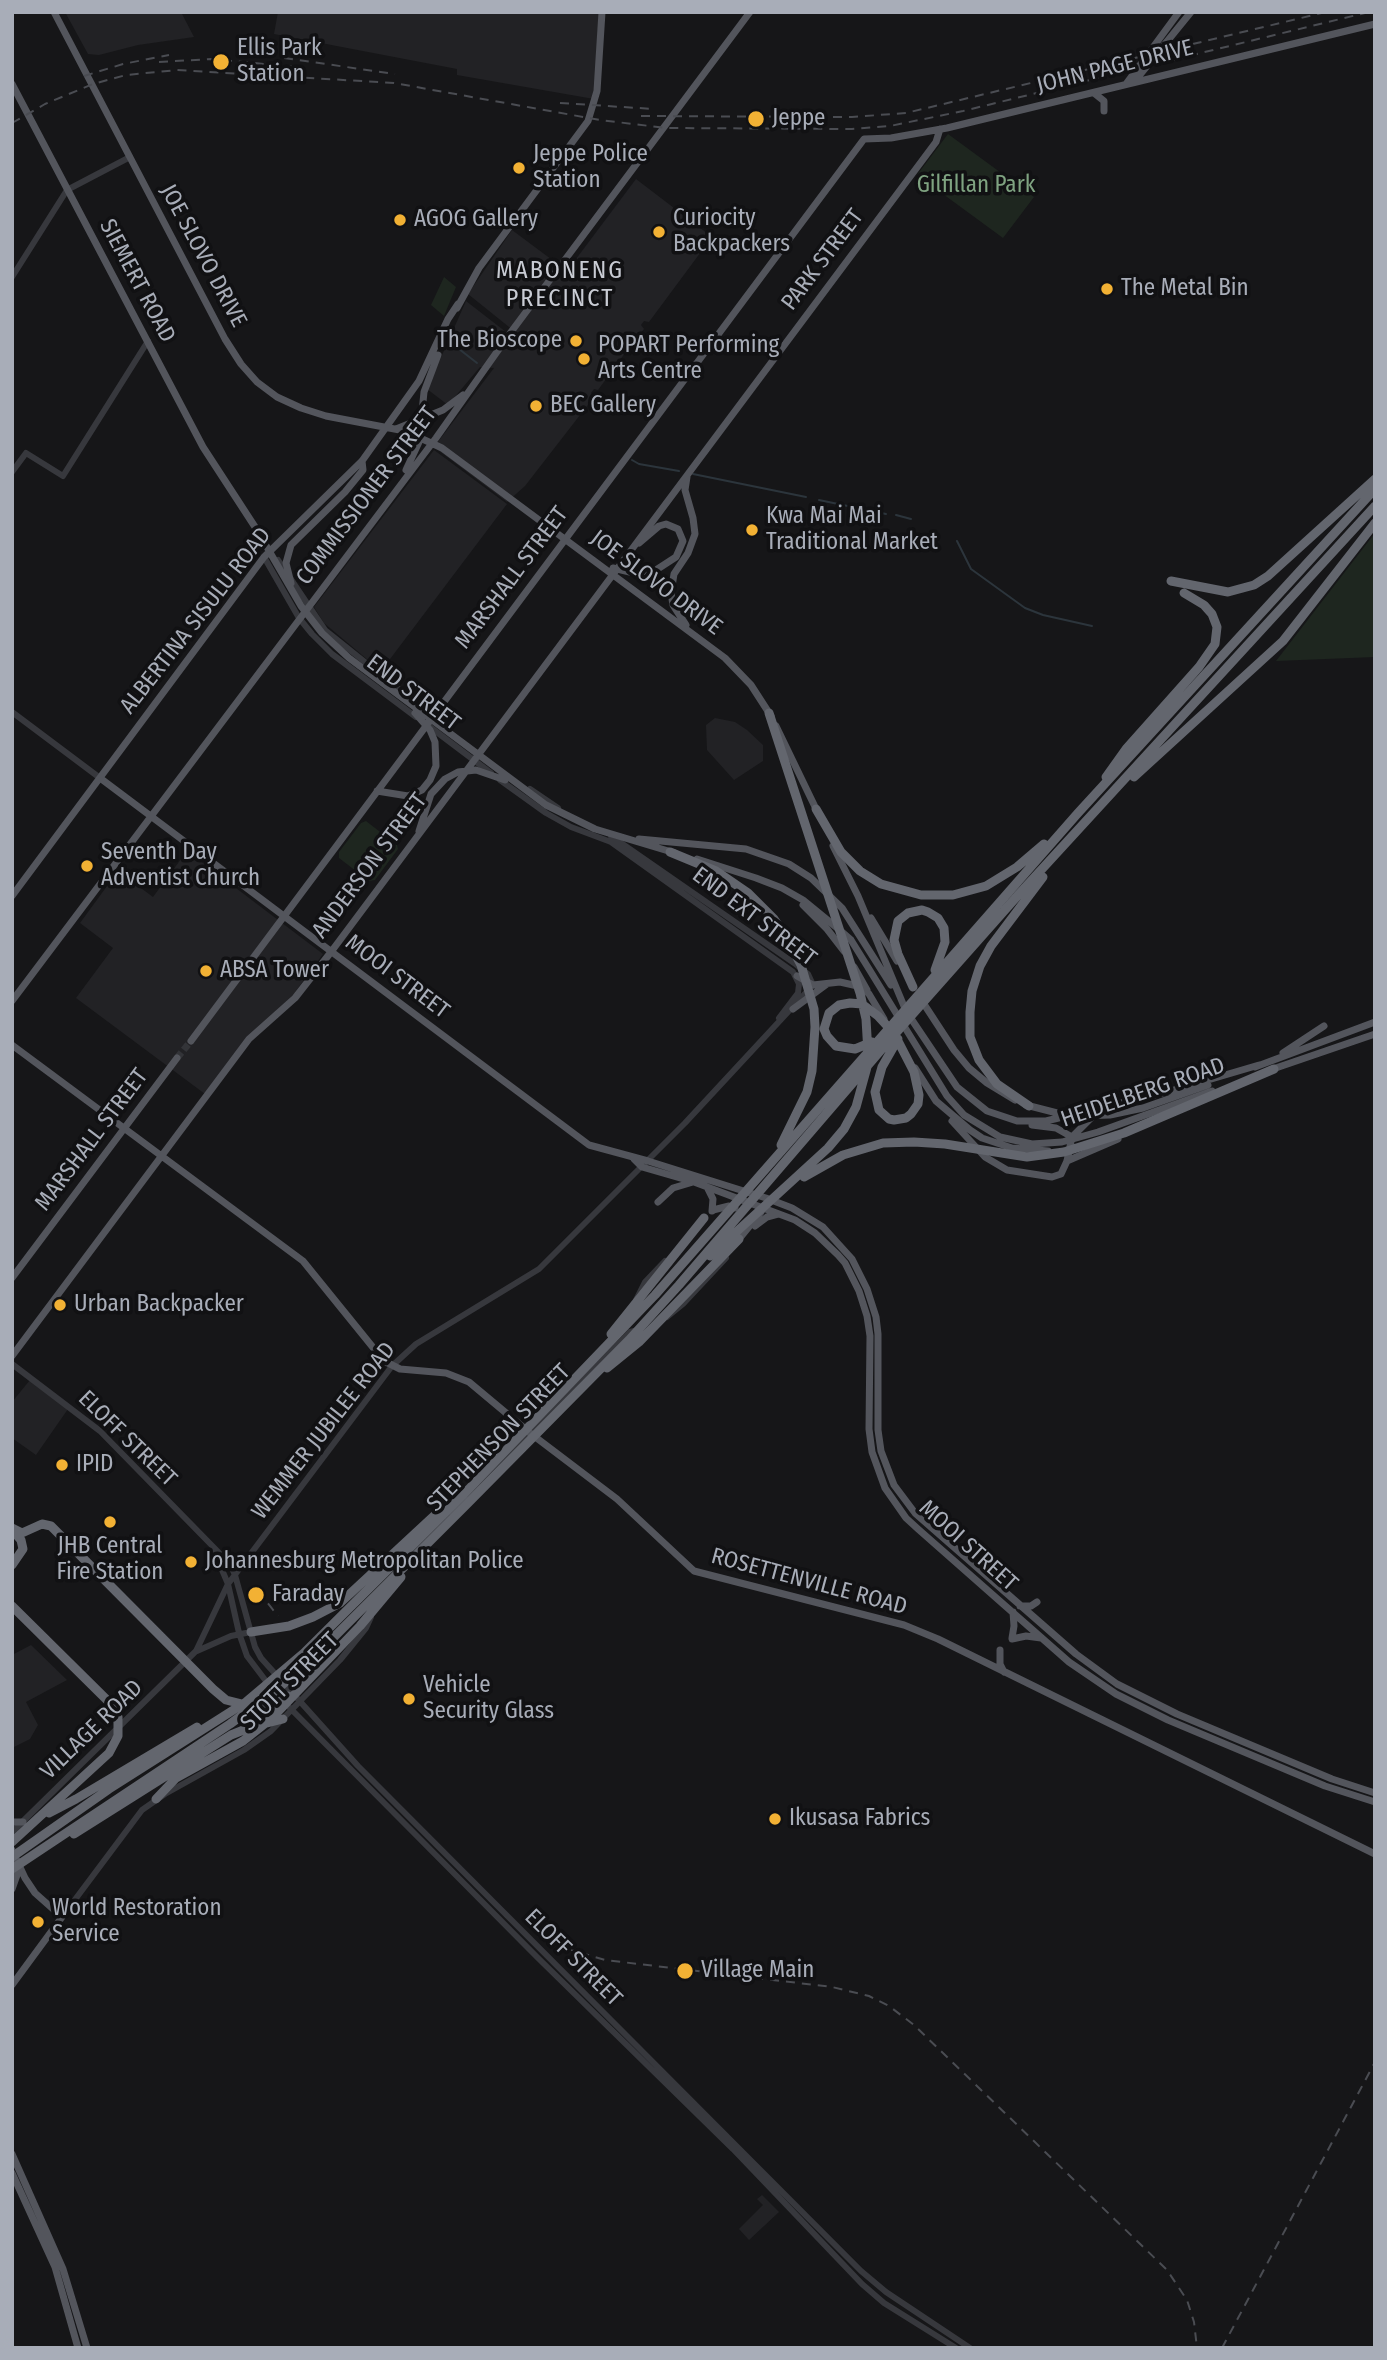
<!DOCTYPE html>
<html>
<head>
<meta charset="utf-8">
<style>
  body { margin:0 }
  #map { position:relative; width:1387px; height:2360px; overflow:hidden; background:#161618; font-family:"Fira Sans Condensed",sans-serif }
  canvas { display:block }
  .frame { position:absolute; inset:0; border:14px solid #a8adb8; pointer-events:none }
</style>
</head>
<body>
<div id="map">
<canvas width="1387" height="2360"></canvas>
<div class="frame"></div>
</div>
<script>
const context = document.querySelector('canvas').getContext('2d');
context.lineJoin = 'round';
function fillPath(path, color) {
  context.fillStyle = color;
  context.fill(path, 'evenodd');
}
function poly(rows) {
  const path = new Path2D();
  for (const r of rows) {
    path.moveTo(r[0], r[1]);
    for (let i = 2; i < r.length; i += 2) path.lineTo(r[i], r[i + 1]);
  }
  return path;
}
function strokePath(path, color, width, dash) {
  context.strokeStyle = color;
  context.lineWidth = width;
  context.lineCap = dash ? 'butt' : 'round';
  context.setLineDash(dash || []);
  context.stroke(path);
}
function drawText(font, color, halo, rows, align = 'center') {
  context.font = font + ' "Fira Sans Condensed",sans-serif';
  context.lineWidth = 7;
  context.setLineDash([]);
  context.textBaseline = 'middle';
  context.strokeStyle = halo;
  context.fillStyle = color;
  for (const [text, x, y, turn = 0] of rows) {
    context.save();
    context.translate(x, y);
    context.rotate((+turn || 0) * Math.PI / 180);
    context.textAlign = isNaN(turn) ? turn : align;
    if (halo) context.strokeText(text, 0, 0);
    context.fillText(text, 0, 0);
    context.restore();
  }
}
fillPath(poly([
  [65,12,181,12,194,37,138,45,99,55,88,54],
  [278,12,599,12,594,99,457,75,457,69,274,34],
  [636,179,712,237,649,322,644,321,641,325,644,329,632,344,627,341,623,345,628,349,598,390,594,389,591,393,594,397,525,486,507,502,434,447,494,368,480,367,448,405,427,389,466,301,515,339,519,335,468,294,512,230,567,271],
  [434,450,507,504,381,671,324,623,314,607],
  [715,718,735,722,747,730,763,745,763,761,734,780,707,750,706,725],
  [187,851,323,954,290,999,250,1035,205,1094,76,998,113,948,80,923,118,871,153,897],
  [30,1380,68,1409,36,1455,12,1438,12,1402],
  [31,1645,67,1680,26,1702,38,1725,30,1739,12,1748,12,1655],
  [762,2195,779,2212,749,2240,739,2229,763,2205,757,2199]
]), '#222225');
fillPath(poly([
  [948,134,1034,197,1003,238,917,175],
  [444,277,456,287,444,316,431,305],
  [1375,533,1375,657,1276,661,1293,639],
  [366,821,397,845,398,849,375,880,369,881,339,858,339,852,361,823]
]), '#1e261f');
strokePath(poly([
  [459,349,477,363],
  [632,460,639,464,679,471],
  [693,474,806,497],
  [819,500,886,514],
  [896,515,911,519],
  [957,541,971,569,1025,608,1043,615,1092,626]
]), '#2c353c', 2);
strokePath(poly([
  [177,1058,191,1041]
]), '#333438', 7, [7, 3.5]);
strokePath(poly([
  [12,277,67,190,130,157],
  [12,472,26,453,63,476,148,341],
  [264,557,299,618,312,634,332,654,416,717],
  [278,560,325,630,426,711],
  [12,712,100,778],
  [430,727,491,773],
  [500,780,546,813,571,827,611,842,793,972,799,984,798,993,779,1018],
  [530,789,558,808],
  [636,1300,645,1282,665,1261],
  [667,1317,683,1304,726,1258],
  [12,1364,100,1431,230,1564,235,1575,255,1647,261,1658,358,1766,861,2271,886,2292,970,2348],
  [452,1513,630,1332,638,1330],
  [214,1551,228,1584,239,1633,247,1656,269,1685],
  [197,1651,231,1636,251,1632],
  [283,1701,538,1958,733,2149,862,2284,884,2303,956,2348],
  [12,1832,196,1651,228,1584,392,1366,416,1344,539,1269,685,1123,813,985,808,974,794,963,611,836],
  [62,1917,142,1810,165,1794,244,1750,271,1731,340,1660,366,1628,371,1617]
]), '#37383d', 6);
strokePath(poly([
  [54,12,225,339,241,364,257,382,277,397,301,408,326,416,405,431,442,448,725,658,751,685,771,716],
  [1134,82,1191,12],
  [12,84,203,447,257,530,301,606,322,633,349,658,546,805,595,829,675,853],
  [1126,84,1179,12],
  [1094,93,1104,101,1104,111],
  [457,308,479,268,588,121,597,91,602,12],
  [396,429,443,410,463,395],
  [406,470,419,442,424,392,438,355],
  [613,568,634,573,656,570,676,557,683,541,678,529,666,524,659,526,639,543],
  [291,583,286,563,291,545,345,492,363,470,362,461],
  [686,625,673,605,671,593,674,574,688,553,695,534,693,518,685,490,687,477],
  [776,726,818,813],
  [100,778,589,1145,648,1161,766,1198,792,1208,823,1227,852,1259,867,1289,876,1317,878,1334,878,1430,881,1451,894,1485,915,1513,1076,1654,1117,1684,1177,1714,1332,1779,1375,1793],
  [377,791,408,796,422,790,430,780,436,766,435,742,430,730,415,713],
  [419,831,431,794,445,779,458,772,476,770,505,780],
  [639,839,746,849,789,864,811,878,842,908,891,985],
  [833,846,858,896,906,1011],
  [697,859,756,878,782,888,803,900,836,927,851,940,869,969,947,1096,964,1115,1000,1137,1032,1144,1062,1142,1098,1132,1212,1091],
  [12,896,264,557,362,461,419,381,448,319,458,304],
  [803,905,827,929,844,951],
  [871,918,897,961],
  [854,967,867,990],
  [797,976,813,985,840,982,862,987,869,994,884,1019],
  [920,998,954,1050,969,1068,987,1083,1015,1100],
  [12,1001,436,438,511,332,750,12],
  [793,1009,827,984],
  [908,1014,957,1087,987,1111,1017,1121,1046,1121,1174,1090,1259,1065],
  [191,1041,864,139,891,138,947,128,1375,24],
  [12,1045,303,1261,384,1361,400,1369,446,1373,469,1382,530,1433,617,1499,694,1571,904,1625,938,1639,1375,1854],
  [1283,1053,1324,1026],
  [1255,1067,1375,1022],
  [915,1068,936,1101,970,1130,982,1138,1012,1148,1048,1151],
  [1270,1070,1375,1034],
  [1026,1105,1065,1115],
  [1081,1116,1110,1115,1143,1108,1208,1085],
  [952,1121,985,1157,1007,1170,1052,1177,1061,1174,1067,1161,1072,1137,1056,1128,1032,1125],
  [1072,1137,1094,1115],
  [634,1159,642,1167,694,1182,795,1220,815,1233,838,1255,845,1263,859,1291,867,1316,870,1336,869,1429,872,1452,885,1488,906,1518,918,1529,1069,1662,1116,1694,1168,1720,1325,1786,1375,1802],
  [1067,1161,1118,1139],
  [708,1189,713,1199,712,1211],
  [658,1202,673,1188,693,1182],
  [713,1210,729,1206,735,1208],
  [755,1226,767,1217,778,1214],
  [739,1239,761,1212],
  [12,1278,177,1058],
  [12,1356,249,1039,295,998,331,952,936,142,940,129],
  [1020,1606,1031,1606,1037,1602],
  [1012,1638,1014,1626,1013,1612],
  [1012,1639,1026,1636,1041,1638],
  [1000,1650,1000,1664,1004,1672],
  [12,1822,23,1822],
  [12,1850,25,1878,35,1893,62,1917,12,1985],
  [12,1889,17,1875,17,1865],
  [12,2154,63,2269,87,2348],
  [12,2173,55,2267,78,2348]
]), '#53555c', 7);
strokePath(poly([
  [1171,581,1228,592,1254,585,1268,576,1375,479],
  [769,713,860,993,866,1019,868,1053],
  [1106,777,1126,749,1199,667,1215,644,1217,627,1212,614,1204,605,1184,593],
  [1134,777,1283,641,1375,523],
  [816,809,841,852,860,871,881,884,921,895,953,895,986,886,1017,867,1044,844],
  [670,852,716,871,748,893,774,919,785,935,801,965,814,1009,815,1027,812,1071,807,1092,781,1145],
  [913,987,898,954,894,940,898,921,908,913,922,910,928,912,938,918,944,928,945,942,935,970],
  [898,1041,914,1072,919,1095,918,1104,911,1114,906,1118,894,1120,889,1119,879,1110,875,1092,882,1067,898,1039],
  [872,1042,855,1049,836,1046,827,1036,824,1029,829,1013,839,1005,850,1003,862,1004,878,1016,890,1029],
  [1029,1106,997,1084,979,1060,970,1037,970,1012,972,991,980,966,991,946,1043,877],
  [804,1177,843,1155,883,1143,914,1142,945,1144,1027,1157,1064,1152,1124,1133,1274,1069],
  [710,1256,828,1148,844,1129,856,1107,867,1067],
  [611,1334,704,1218],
  [607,1368,639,1342,739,1239],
  [12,1528,22,1533,42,1524,51,1526,213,1689,226,1700,250,1706,266,1706,275,1705,288,1696],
  [12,1565,23,1549,21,1540,14,1532],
  [12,1606,109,1702,118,1717,118,1736,109,1753,12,1842],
  [251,1632,289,1626,313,1617,340,1603,436,1514],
  [156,1799,176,1778,243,1741,272,1718,360,1626,401,1577],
  [49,1813,76,1799,197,1727],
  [74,1834,231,1735,251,1727,283,1719],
  [12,1857,109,1789,246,1702,304,1653,464,1494,655,1295,1078,813,1375,489],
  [12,1869,230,1724,275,1691,312,1659,468,1503,629,1340,679,1285,887,1043,1020,893,1375,506]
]), '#63666e', 9);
strokePath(poly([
  [284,58,395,74],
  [159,62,212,59,295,67],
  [84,76,123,64,169,55],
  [560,103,654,109],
  [641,116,852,117,906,113,1326,12],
  [12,123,45,104,93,84,126,75,177,70,394,83,600,120,666,128,852,129,890,126,963,111,1369,12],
  [258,1591,278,1616],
  [565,1948,605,1960,832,1987,869,1996,889,2006,914,2025,1167,2270,1187,2300,1194,2322,1197,2348],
  [1222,2348,1375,2062]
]), '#4a4c52', 2, [9, 7]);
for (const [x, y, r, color] of [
  [221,62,9,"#f2b134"],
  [756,119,9,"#f2b134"],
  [519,168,7,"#f2b134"],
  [400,220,7,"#f2b134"],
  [659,232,7,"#f2b134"],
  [1107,289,7,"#f2b134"],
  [576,341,7,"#f2b134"],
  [584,359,7,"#f2b134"],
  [536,406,7,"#f2b134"],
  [752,530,7,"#f2b134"],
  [87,866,7,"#f2b134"],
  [206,971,7,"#f2b134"],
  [60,1305,7,"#f2b134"],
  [62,1465,7,"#f2b134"],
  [110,1522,7,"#f2b134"],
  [191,1562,7,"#f2b134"],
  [256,1595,9,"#f2b134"],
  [409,1699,7,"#f2b134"],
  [775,1819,7,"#f2b134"],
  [38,1922,7,"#f2b134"],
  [685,1971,9,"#f2b134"]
]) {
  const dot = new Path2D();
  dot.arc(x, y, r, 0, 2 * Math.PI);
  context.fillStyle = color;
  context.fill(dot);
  strokePath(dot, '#111113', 2.5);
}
drawText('23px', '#a8adb8', '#111113', [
  ["Ellis Park",237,49],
  ["Station",237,75],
  ["Jeppe",772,119],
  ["Jeppe Police",533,155],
  ["Station",533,181],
  ["Curiocity",673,219],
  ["Backpackers",673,245],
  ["AGOG Gallery",414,220],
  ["The Metal Bin",1121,289],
  ["The Bioscope",562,341,"right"],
  ["POPART Performing",598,346],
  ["Arts Centre",598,372],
  ["BEC Gallery",550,406],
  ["Kwa Mai Mai",766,517],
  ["Traditional Market",766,543],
  ["Seventh Day",101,853],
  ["Adventist Church",101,879],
  ["ABSA Tower",220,971],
  ["Urban Backpacker",74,1305],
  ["IPID",76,1465],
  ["JHB Central",110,1547,"center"],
  ["Fire Station",110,1573,"center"],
  ["Johannesburg Metropolitan Police",205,1562],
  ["Faraday",272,1595],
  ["Vehicle",423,1686],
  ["Security Glass",423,1712],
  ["Ikusasa Fabrics",789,1819],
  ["World Restoration",52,1909],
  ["Service",52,1935],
  ["Village Main",701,1971]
], 'left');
drawText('23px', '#a8adb8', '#111113', [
  ["JOHN PAGE DRIVE",1115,67,-14],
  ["JOE SLOVO DRIVE",203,256,62],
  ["PARK STREET",823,260,-53],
  ["SIEMERT ROAD",137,281,62],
  ["COMMISSIONER STREET",367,496,-53],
  ["MARSHALL STREET",512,578,-53],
  ["JOE SLOVO DRIVE",656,583,37],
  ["ALBERTINA SISULU ROAD",196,621,-52],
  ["END STREET",413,693,37],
  ["ANDERSON STREET",370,866,-53],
  ["END EXT STREET",754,917,37],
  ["MOOI STREET",397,977,37],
  ["HEIDELBERG ROAD",1143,1093,-19],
  ["MARSHALL STREET",92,1140,-53],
  ["WEMMER JUBILEE ROAD",324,1431,-52],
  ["STEPHENSON STREET",499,1438,-46],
  ["ELOFF STREET",127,1439,44],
  ["MOOI STREET",968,1546,42],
  ["ROSETTENVILLE ROAD",809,1582,15],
  ["STOTT STREET",290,1682,-45],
  ["VILLAGE ROAD",92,1730,-44],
  ["ELOFF STREET",573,1958,45]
]);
drawText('23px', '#7fa381', '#111113', [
  ["Gilfillan Park",976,186]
]);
context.letterSpacing = '2px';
drawText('24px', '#c9ccd4', '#111113', [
  ["MABONENG",560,271],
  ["PRECINCT",560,299]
]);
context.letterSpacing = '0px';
</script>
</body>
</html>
